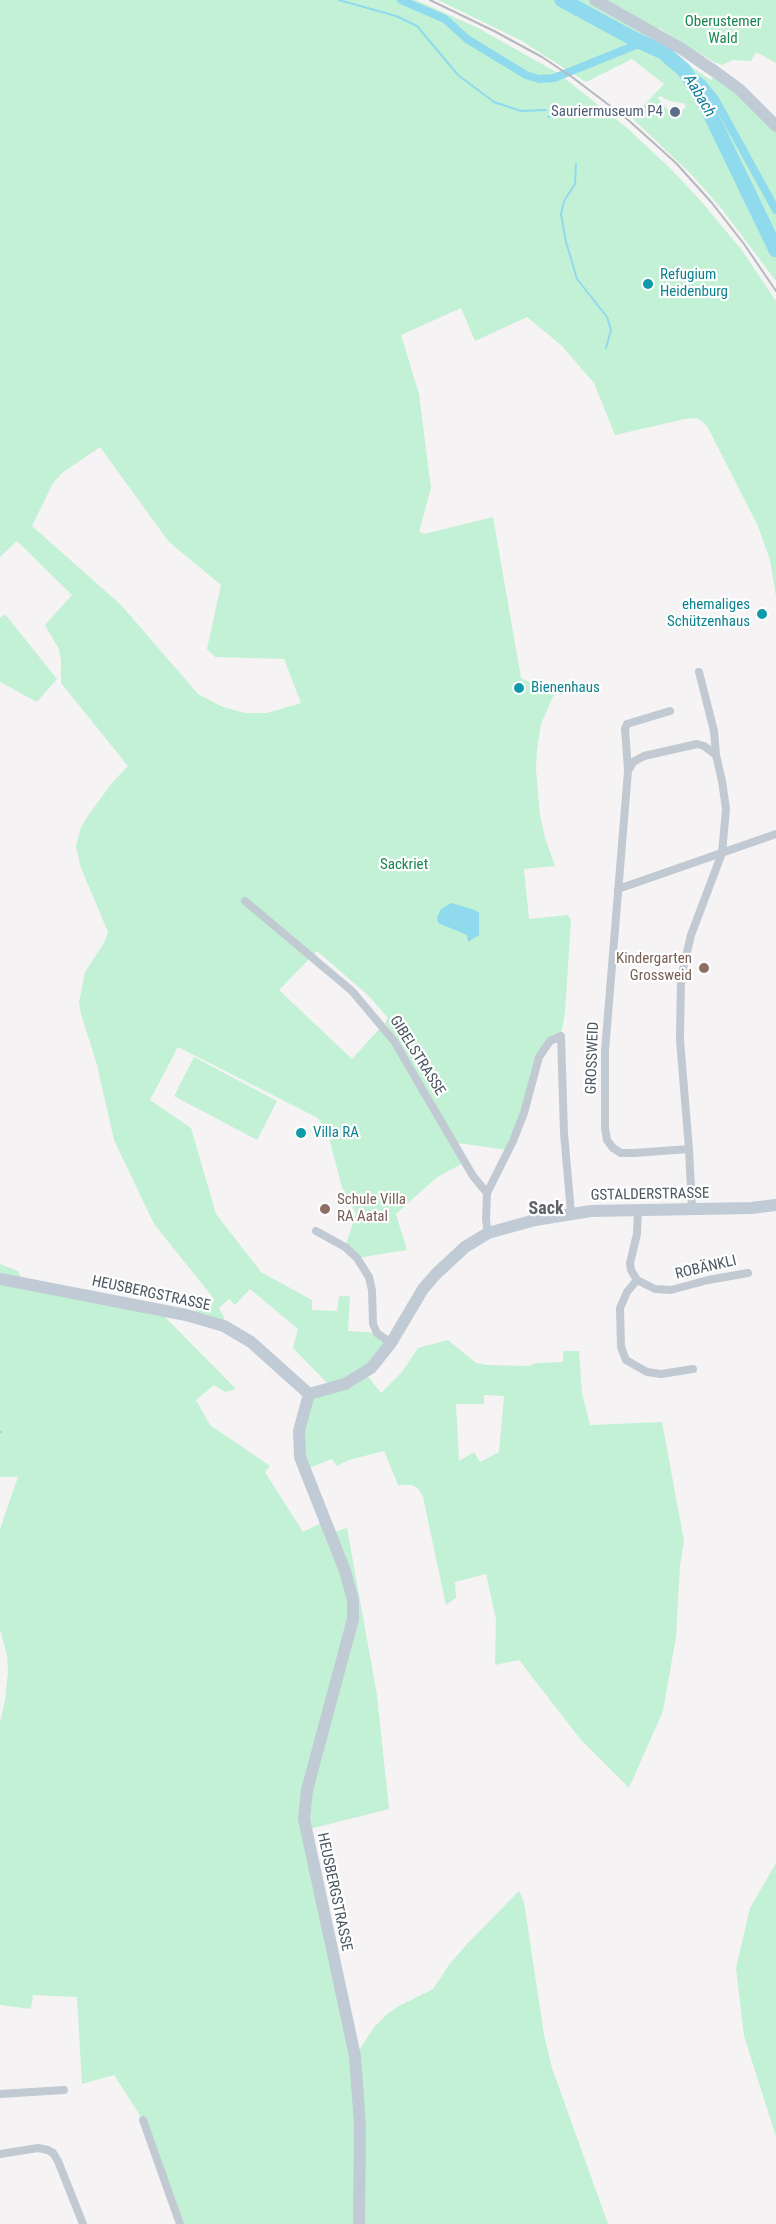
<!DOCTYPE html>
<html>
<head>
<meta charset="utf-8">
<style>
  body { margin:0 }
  canvas { display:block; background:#f5f3f3 }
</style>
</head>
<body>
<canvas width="776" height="2224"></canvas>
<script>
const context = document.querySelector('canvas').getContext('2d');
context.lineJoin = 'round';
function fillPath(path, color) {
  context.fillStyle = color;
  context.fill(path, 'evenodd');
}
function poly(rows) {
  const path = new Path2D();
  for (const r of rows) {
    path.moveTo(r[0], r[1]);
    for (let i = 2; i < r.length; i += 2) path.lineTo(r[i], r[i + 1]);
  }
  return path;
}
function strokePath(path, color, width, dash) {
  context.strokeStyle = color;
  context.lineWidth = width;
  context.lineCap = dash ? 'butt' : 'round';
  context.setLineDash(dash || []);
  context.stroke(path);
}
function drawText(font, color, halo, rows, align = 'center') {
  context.font = font + ' "Roboto Condensed",sans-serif';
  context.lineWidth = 4.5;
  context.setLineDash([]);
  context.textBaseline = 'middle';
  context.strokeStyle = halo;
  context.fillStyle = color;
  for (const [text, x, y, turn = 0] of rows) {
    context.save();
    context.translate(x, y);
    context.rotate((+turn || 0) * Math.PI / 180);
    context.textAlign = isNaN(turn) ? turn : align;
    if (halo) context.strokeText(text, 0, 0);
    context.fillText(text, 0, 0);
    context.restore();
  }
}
fillPath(poly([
  [0,0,416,0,478,28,558,73,626,127,671,169,700,200,741,249,776,301,776,596,770,560,758,526,708,428,703,422,696,418,685,419,615,435,594,383,561,345,527,317,475,341,461,308,401,335,419,394,431,488,419,532,424,534,493,517,521,678,554,694,541,724,537,749,536,769,540,815,545,838,555,866,524,869,529,919,568,915,571,920,565,1012,561,1036,545,1046,508,1150,457,1143,396,1040,385,1023,388,1018,370,997,317,951,279,990,352,1059,381,1027,463,1163,436,1178,396,1214,407,1250,357,1258,345,1247,356,1214,342,1187,327,1131,318,1118,178,1047,150,1100,191,1128,216,1214,261,1272,312,1300,312,1310,337,1311,339,1296,350,1296,348,1331,377,1333,391,1343,365,1373,381,1393,402,1372,418,1348,448,1340,476,1363,487,1365,529,1366,536,1363,563,1362,563,1351,579,1351,582,1393,590,1425,662,1422,684,1541,680,1566,676,1637,663,1711,629,1788,581,1740,519,1660,495,1665,496,1619,486,1574,455,1582,456,1598,446,1605,423,1497,418,1488,411,1485,398,1485,384,1451,349,1460,337,1466,332,1459,304,1470,300,1457,306,1402,331,1387,293,1348,298,1329,250,1289,235,1305,229,1299,219,1308,224,1317,224,1326,186,1315,215,1300,154,1224,114,1140,97,1065,81,1014,79,1002,85,972,104,943,108,932,81,868,76,846,81,827,89,814,112,783,128,766,61,683,61,660,59,649,45,625,72,595,17,541,0,557],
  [100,447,169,542,221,585,207,649,215,657,284,659,301,703,267,713,245,713,223,707,198,694,121,605,32,526,53,483,62,473],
  [484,1395,504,1396,499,1452,480,1462,474,1452,459,1461,456,1404,484,1404],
  [438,0,776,0,776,63,756,52,751,61,733,60,722,65,714,62,659,28,642,42,654,42,711,80,717,73,776,126,776,281,721,208,692,175,632,118,664,84,632,59,586,82,520,40],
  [660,96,670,101,683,103,686,106,675,119,658,98],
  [5,614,57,679,37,702,0,682,0,618],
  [194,1057,277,1101,257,1140,174,1096],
  [0,1264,18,1271,24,1284,158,1310,236,1389,225,1392,214,1385,196,1400,210,1425,270,1466,265,1472,303,1532,325,1521,330,1533,347,1528,377,1695,389,1809,306,1830,355,2056,375,2026,385,2016,397,2007,433,1989,449,1965,467,1944,519,1891,524,1902,544,2035,552,2068,608,2224,180,2224,143,2120,114,2075,82,2084,77,1997,33,1995,31,2009,0,2005,0,1723,5,1700,8,1672,7,1655,0,1630,0,1529,18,1477,0,1477],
  [776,1863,776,2137,744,2036,736,1968,750,1908]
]), '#c3f1d5');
fillPath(poly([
  [451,903,475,910,479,913,479,935,468,942,467,935,438,923,437,917,441,909]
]), '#90daee');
strokePath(poly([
  [339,0,396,16,417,26,458,75,494,102,521,111,546,110],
  [548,117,584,110],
  [576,164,575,184,564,201,561,214,566,242,577,279,607,317,611,330,606,348],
  [0,1432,1,1432]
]), '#90daee', 2);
strokePath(poly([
  [401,0,445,19,467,39,526,75,539,79,554,78,564,74,641,43],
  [684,70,702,83,715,99,776,210]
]), '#90daee', 8);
strokePath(poly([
  [562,0,634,39,663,52,684,70,703,99,776,250]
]), '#90daee', 15);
strokePath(poly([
  [699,672,714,731,716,755],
  [628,770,625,729,627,724,670,711],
  [618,889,776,834],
  [245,901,352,991,394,1041,473,1176,487,1193,486,1220,488,1233],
  [689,1149,634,1153,621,1153,613,1148,607,1140,605,1128,605,1051,628,771,633,762,644,756,697,744,704,746,716,755,722,781,726,809,722,853,691,935,681,978,680,1040,689,1149,692,1208],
  [487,1193,513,1141,524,1113,539,1057,550,1041,561,1036,564,1133,571,1213],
  [638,1209,637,1234,630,1263,631,1270,637,1280,655,1289,671,1290,708,1280,748,1273],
  [316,1231,345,1247,357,1258,369,1277,372,1290,373,1324,377,1333,391,1343],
  [637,1280,627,1292,620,1308,621,1347,626,1360,647,1372,661,1374,693,1369],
  [0,2094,64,2090],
  [143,2120,180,2224],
  [0,2154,38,2148,48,2150,53,2153,58,2161,83,2224]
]), '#c1cad2', 8);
strokePath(poly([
  [595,0,682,49,717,73,739,89,776,126],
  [0,1279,186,1315,224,1326,251,1342,309,1394],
  [309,1394,299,1431,300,1457,345,1571,353,1600,353,1619,307,1790,304,1819,355,2056,360,2125,359,2224],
  [309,1394,345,1384,371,1368,391,1343,423,1289,436,1274,465,1247,488,1233,535,1220,591,1211,751,1208,776,1205]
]), '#c1cbd6', 12);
strokePath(poly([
  [430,0,494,31,542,57,572,77,626,118,676,163,712,203,744,244,776,291]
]), '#b5b8bd', 2);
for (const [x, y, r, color] of [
  [675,112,6,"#5c6f8a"],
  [648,284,6,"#0f9aa8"],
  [762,614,6,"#0f9aa8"],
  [519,688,6,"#0f9aa8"],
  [704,968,6,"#8d6e63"],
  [301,1133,6,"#0f9aa8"],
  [325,1209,6,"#8d6e63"]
]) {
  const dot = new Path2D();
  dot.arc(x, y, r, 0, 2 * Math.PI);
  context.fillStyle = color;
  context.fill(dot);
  strokePath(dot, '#fff', 2);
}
drawText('15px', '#17864f', '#fff', [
  ["Oberustemer",723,22],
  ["Wald",723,39],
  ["Sackriet",404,865]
]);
drawText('15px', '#4e5e75', '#fff', [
  ["Sauriermuseum P4",663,112]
], 'right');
drawText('15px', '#0d838f', '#fff', [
  ["Refugium",660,275],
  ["Heidenburg",660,292],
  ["ehemaliges",750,605,"right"],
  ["Schützenhaus",750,622,"right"],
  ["Bienenhaus",531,688],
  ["Villa RA",313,1133]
], 'left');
drawText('15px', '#785e54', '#fff', [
  ["Kindergarten",692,959],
  ["Grossweid",692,976],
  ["Schule Villa",337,1200,"left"],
  ["RA Aatal",337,1217,"left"]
], 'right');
drawText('15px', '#4a5661', '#fff', [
  ["GIBELSTRASSE",417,1056,58],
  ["GROSSWEID",593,1058,-88],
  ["GSTALDERSTRASSE",650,1195,-1],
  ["ROBÄNKLI",706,1268,-13],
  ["HEUSBERGSTRASSE",151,1294,12],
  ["HEUSBERGSTRASSE",334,1892,78]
]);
drawText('italic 16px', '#0c7c9b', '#fff', [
  ["Aabach",699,96,59]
]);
drawText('bold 18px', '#5f6368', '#fff', [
  ["Sack",546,1209]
]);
</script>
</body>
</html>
